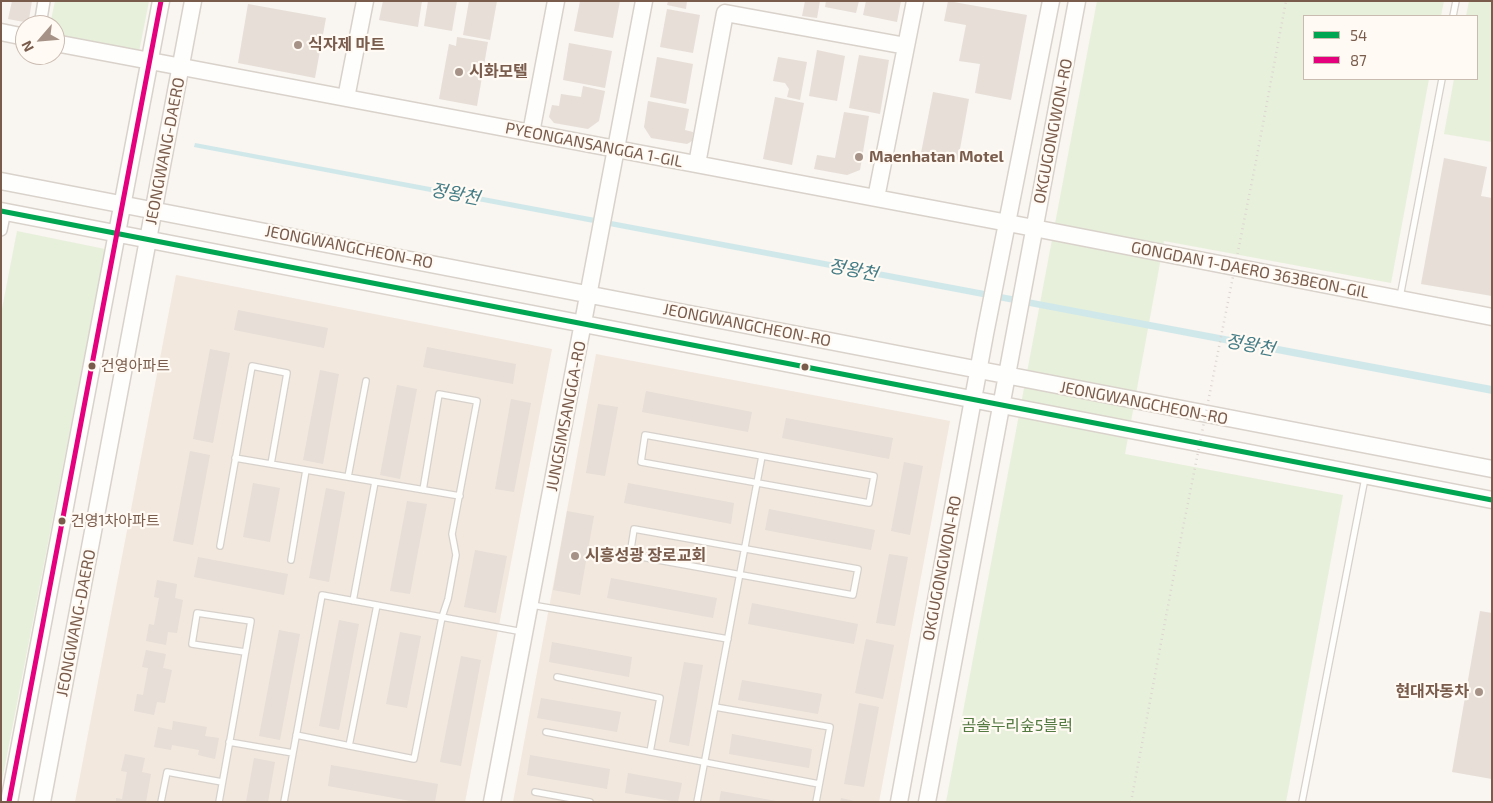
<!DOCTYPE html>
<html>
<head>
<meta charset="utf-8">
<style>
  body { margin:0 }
  #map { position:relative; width:1493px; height:803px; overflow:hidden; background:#f9f5f0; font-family:"Exo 2",sans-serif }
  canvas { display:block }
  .frame { position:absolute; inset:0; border:2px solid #7a5c4d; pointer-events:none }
  .legend { position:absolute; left:1303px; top:15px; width:175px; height:65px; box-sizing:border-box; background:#fffaf3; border:1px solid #cabbb1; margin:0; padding:6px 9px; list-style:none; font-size:15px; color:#7a5c4d }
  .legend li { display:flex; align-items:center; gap:10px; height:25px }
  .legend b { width:25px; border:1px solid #cabbb1 }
  .north { position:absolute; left:15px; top:15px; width:50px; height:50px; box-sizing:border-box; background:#fffaf3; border:1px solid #cabbb1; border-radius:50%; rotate:243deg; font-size:14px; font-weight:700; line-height:20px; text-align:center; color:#7a5c4d }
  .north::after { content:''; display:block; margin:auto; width:18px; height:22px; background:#a69286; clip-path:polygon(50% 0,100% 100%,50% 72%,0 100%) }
</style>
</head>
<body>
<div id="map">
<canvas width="1493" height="803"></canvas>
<div class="frame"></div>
<ul class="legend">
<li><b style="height:6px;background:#00a651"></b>54</li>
<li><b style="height:6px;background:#e5007d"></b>87</li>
</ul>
<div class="north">N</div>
</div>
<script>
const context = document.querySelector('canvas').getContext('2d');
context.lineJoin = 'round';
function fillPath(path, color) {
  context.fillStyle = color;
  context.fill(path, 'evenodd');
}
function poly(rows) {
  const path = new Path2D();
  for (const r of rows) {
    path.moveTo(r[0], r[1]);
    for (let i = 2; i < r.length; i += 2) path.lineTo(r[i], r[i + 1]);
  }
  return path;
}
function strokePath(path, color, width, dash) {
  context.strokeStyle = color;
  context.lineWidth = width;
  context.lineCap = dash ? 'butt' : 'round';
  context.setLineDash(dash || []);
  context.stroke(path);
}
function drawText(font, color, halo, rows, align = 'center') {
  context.font = font + ' "Exo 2","Noto Sans KR",sans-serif';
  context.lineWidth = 4.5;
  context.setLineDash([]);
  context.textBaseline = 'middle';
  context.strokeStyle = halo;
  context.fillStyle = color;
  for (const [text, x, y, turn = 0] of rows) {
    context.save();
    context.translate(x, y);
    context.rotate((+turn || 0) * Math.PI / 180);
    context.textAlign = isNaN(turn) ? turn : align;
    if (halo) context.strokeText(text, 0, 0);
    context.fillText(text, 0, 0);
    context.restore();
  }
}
fillPath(poly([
  [176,275,552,349,465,802,75,802],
  [596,354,950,421,879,802,513,802]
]), '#f2e8de');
fillPath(poly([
  [55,1,149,1,139,52,55,35,55,25,50,25],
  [1097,1,1444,1,1441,16,1304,16,1304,79,1429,79,1391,283,1164,241,1125,454,1343,495,1286,802,946,802],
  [1469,1,1492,1,1492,142,1444,134,1454,79,1477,79,1477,16,1466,16],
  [17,231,105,249,1,786,1,314]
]), '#e7f0db');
fillPath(poly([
  [195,143,1492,386,1492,394,194,147]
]), '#d0e8ea');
fillPath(poly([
  [12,1,32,1,29,19,24,22,8,19],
  [383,1,422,1,418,27,379,20],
  [428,1,457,1,452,31,424,26],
  [469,1,497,1,490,40,463,35],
  [580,1,620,1,613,38,574,31],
  [668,1,687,1,686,9,667,5],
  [805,1,820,1,817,18,802,16],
  [826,1,859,1,856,13,825,7],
  [866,1,901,1,897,22,863,15],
  [948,1,1027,15,1011,100,975,93,980,64,959,61,966,25,944,21],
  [248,4,326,18,315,78,238,63],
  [667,9,700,15,693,53,660,47],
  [457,37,488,42,477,106,439,99,449,44,456,46],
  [569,43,612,51,605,88,563,80],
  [817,50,845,56,837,101,809,96],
  [859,55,889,60,880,114,849,108],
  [657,57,693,64,686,104,650,97],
  [778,57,807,62,800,100,787,97,789,89,785,83,773,81],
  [583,86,605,91,599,121,588,129,554,123,549,117,552,105,559,106,561,94,581,97],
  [933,92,969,99,958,160,921,153],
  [775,97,804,103,792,165,763,159],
  [648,101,689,109,685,130,693,132,692,141,687,144,651,138,644,127],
  [844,112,869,116,860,170,847,175,814,169,817,155,835,158],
  [1444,158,1487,167,1481,196,1492,198,1492,296,1421,284],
  [238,310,328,328,324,348,234,330],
  [427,347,516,364,513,384,423,367],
  [210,349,230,353,213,443,193,439],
  [320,370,339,374,323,464,303,460],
  [397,385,417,389,400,479,380,475],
  [646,391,752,412,748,432,642,412],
  [511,399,531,403,514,492,495,489],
  [598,404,618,407,605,476,586,473],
  [786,418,893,438,889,459,782,438],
  [190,451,210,455,193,545,173,541],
  [904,462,923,466,910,535,891,531],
  [253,483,280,488,270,542,243,537],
  [628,483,734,503,731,524,624,503],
  [326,488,345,492,329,582,309,578],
  [407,501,427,504,410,594,390,591],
  [769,509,875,530,871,550,765,530],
  [567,511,594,516,580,595,553,590],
  [475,550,507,556,496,613,464,607],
  [889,554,908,557,895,626,876,623],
  [198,557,288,574,284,595,194,577],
  [611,578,717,598,713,618,607,598],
  [157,580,177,584,175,598,183,600,177,633,168,632,166,645,146,641,149,624,154,625,159,598,154,597],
  [752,603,858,624,854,644,748,624],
  [1480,611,1492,613,1492,779,1452,772],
  [339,620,359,624,339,730,319,726],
  [279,630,300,634,280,740,259,736],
  [400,632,421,636,407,708,386,704],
  [866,639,894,645,883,699,855,693],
  [552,642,632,657,629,677,549,662],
  [146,650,166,654,163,668,172,670,165,703,157,702,154,715,134,711,137,694,143,695,148,668,142,667],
  [461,656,481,660,461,766,440,762],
  [684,662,703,665,689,746,669,742],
  [742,680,822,694,818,714,738,700],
  [541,698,621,712,617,732,537,718],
  [859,703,879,707,864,787,844,784],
  [173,721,207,727,205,736,219,738,215,759,198,755,199,750,172,745,171,750,154,747,158,727,172,730],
  [732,734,812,749,809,768,729,754],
  [125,754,145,758,142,772,151,774,146,802,116,802,116,798,122,799,127,772,121,771],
  [530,755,610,769,607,789,527,775],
  [254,758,275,762,268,802,246,802],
  [331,765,438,784,435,802,416,802,328,786],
  [628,773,682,783,678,802,625,793],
  [721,791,776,801,776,802,719,802],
  [841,798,854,801,854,802,840,802]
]), '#e6ded7');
const lane = poly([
  [1453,16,1456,1],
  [1400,297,1442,79],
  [645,435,874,476,869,503,641,462,645,435],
  [235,458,460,496],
  [348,477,366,381],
  [634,529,858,569,853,595,630,555,634,529],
  [220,546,252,366,287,373,271,464],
  [291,560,306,470],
  [353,601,375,482],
  [532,605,728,639],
  [557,677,660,698,650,752],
  [715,707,830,727,816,802],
  [546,732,819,784],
  [296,735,414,759,442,617,448,599,456,555,452,534,477,401,439,394,423,490],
  [229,742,293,753],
  [349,746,377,605],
  [535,792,590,802],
  [161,802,167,772,222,782],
  [219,802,251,621,197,613,192,644,245,652],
  [284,802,322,595,523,632],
  [697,802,762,456],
  [1302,802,1365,478]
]);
const street = poly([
  [40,25,44,1],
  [1,230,5,211]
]);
const secondary = poly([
  [1,32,25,37],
  [55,43,1008,223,1492,317],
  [346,98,365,1],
  [531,133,556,1],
  [697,164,725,13,906,46],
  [1,181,1492,469],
  [876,198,915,1],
  [1,211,1492,500],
  [9,802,161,1],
  [42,802,193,1],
  [492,802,644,1],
  [899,802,985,334,1051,1],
  [927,802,1077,1]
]);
strokePath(lane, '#d7d1cb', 8);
strokePath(street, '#d7d1cb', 14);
strokePath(secondary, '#d9d2cb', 19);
strokePath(poly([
  [1256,161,1286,1],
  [1131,802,1178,553]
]), '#dcd5d0', 2.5, [1, 4]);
strokePath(lane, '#fefefd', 5.5);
strokePath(street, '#fefefd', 11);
strokePath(secondary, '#fefefd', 16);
strokePath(poly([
  [1178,553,1256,161]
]), '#dcd5d0', 2.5, [1, 4]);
strokePath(poly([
  [1,211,1492,500]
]), '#00a651', 5);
strokePath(poly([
  [9,802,161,1]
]), '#e5007d', 5);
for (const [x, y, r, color] of [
  [298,45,5,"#a69286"],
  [459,72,5,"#a69286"],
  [859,157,5,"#a69286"],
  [92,366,4.5,"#7a5c4d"],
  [805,367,4.5,"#7a5c4d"],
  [62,521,4.5,"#7a5c4d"],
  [575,556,5,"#a69286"],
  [1479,692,5,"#a69286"]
]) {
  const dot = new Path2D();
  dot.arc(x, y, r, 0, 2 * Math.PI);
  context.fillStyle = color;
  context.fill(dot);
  strokePath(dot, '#fffaf3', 2);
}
drawText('15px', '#7a5c4d', '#fffaf3', [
  ["건영아파트",101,366],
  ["건영1차아파트",71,521]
], 'left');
drawText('bold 16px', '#7a5c4d', '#fffaf3', [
  ["식자제 마트",308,45],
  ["시화모텔",469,72],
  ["Maenhatan Motel",869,157],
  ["시흥성광 장로교회",585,556],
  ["현대자동차",1469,692,"right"]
], 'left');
drawText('16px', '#7a5c4d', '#fffaf3', [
  ["OKGUGONGWON-RO",1053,131,-79],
  ["PYEONGANSANGGA 1-GIL",594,145,11],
  ["JEONGWANG-DAERO",165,151,-79],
  ["JEONGWANGCHEON-RO",349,247,11],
  ["GONGDAN 1-DAERO 363BEON-GIL",1250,270,11],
  ["JEONGWANGCHEON-RO",747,325,11],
  ["JEONGWANGCHEON-RO",1144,403,11],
  ["JUNGSIMSANGGA-RO",566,416,-79],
  ["OKGUGONGWON-RO",942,568,-79],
  ["JEONGWANG-DAERO",76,623,-79]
]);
drawText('16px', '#537a41', '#fffaf3', [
  ["곰솔누리숲5블럭",1017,726]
]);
drawText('italic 18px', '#437c86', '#fffaf3', [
  ["정왕천",455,194,11],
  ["정왕천",853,270,11],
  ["정왕천",1250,345,11]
]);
</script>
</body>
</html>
